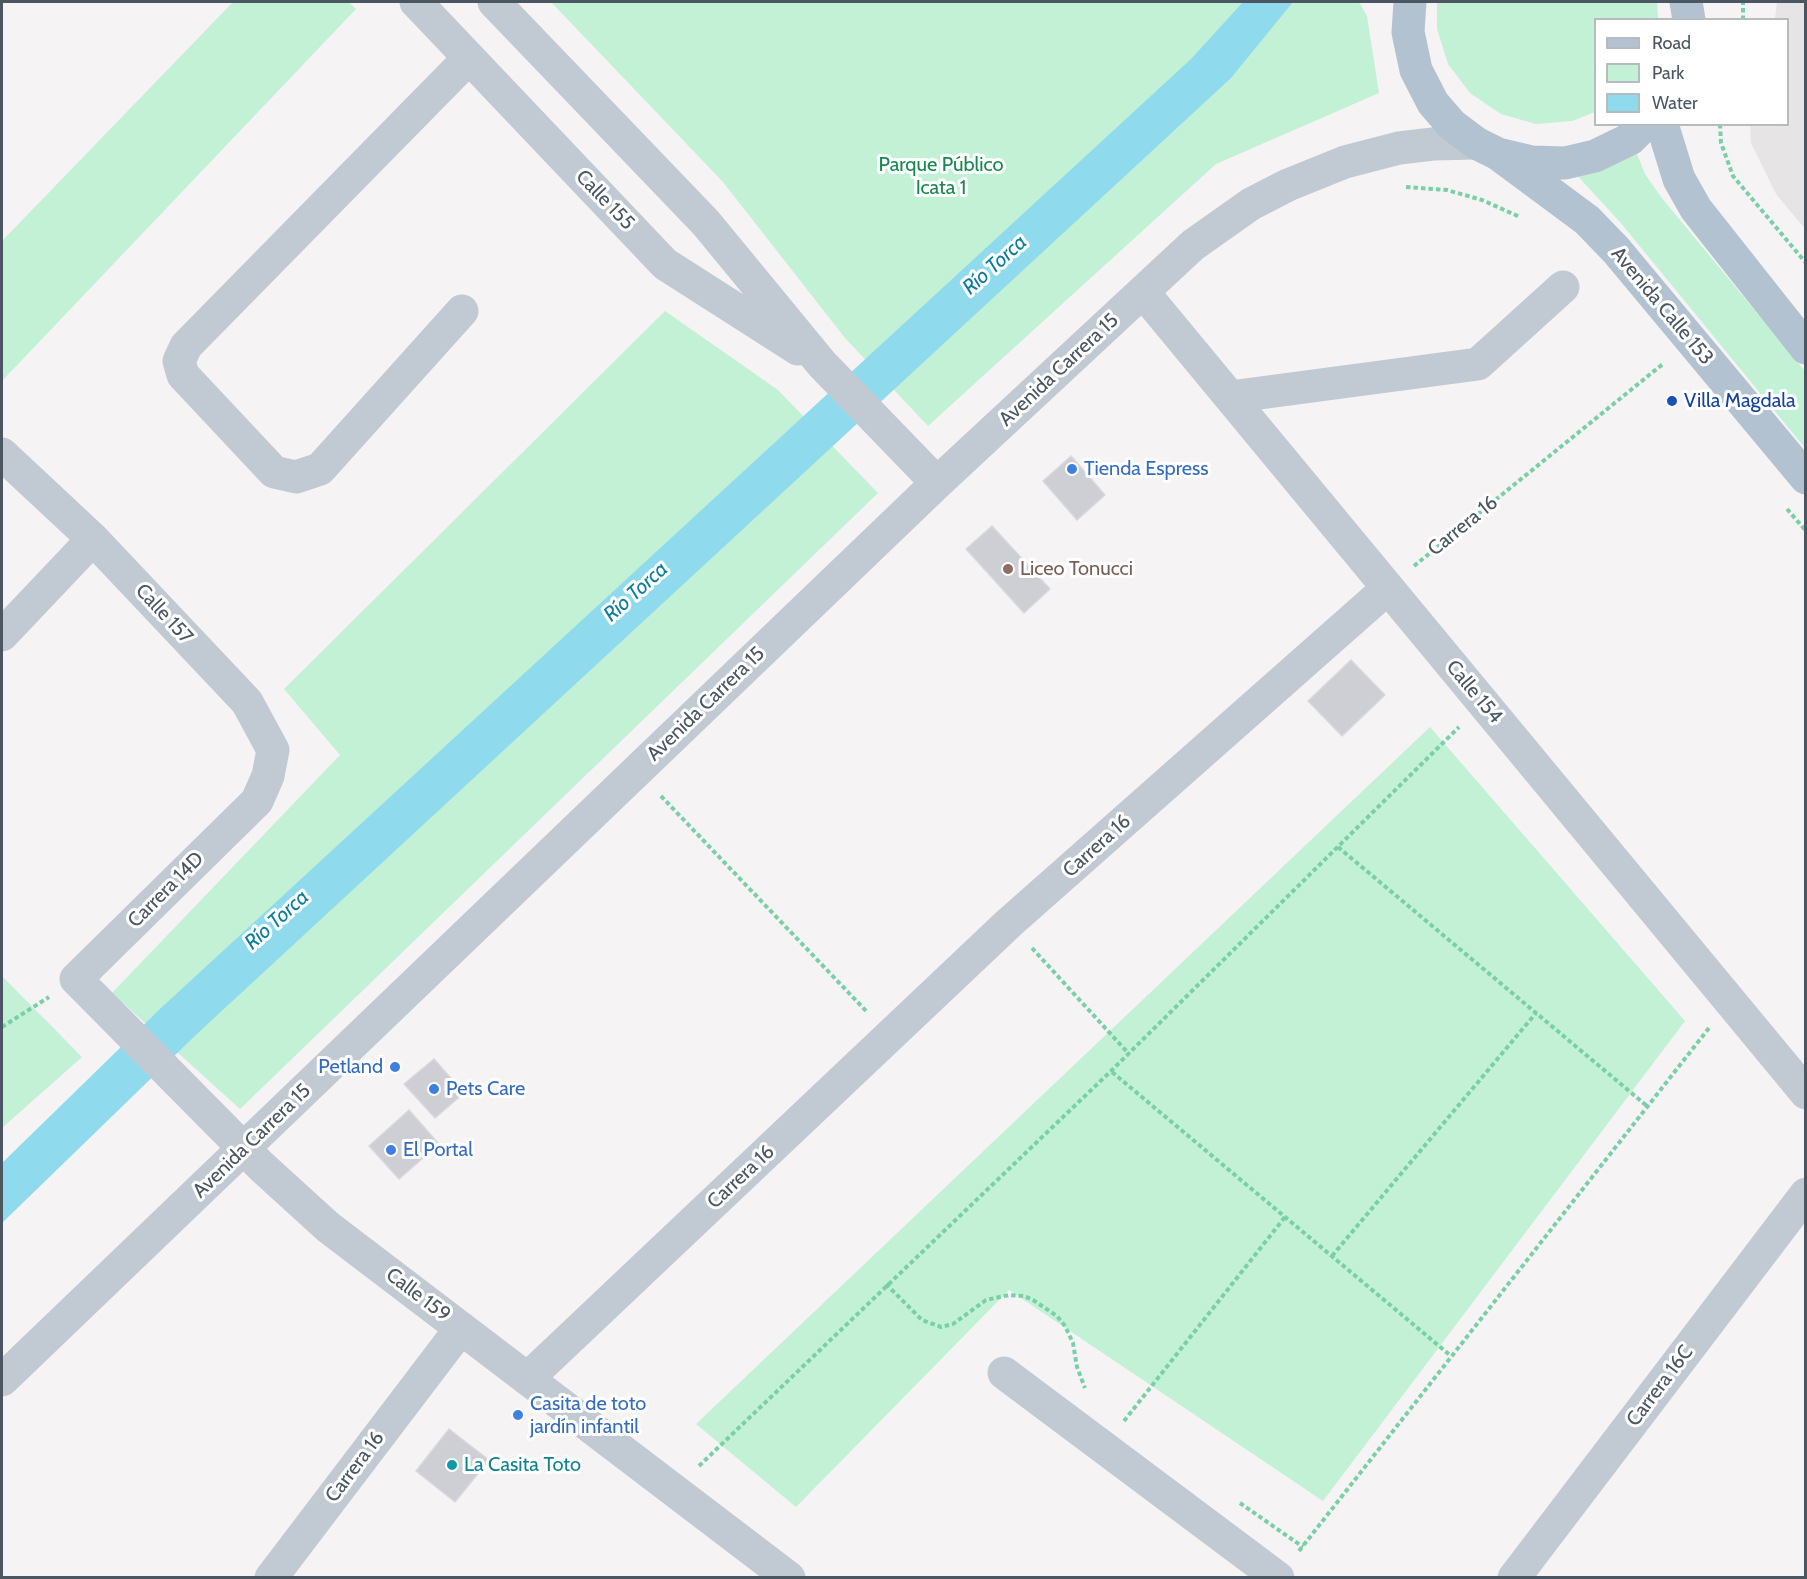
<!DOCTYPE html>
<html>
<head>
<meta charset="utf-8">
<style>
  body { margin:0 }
  #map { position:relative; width:1807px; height:1579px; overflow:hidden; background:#f5f3f3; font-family:Cabin,sans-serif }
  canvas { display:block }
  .frame { position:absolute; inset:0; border:3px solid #4a5661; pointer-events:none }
  .legend { position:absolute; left:1594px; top:18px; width:195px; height:108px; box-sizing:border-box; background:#fff; border:2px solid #b7bbc0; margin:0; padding:8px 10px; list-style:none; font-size:18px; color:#4a5661 }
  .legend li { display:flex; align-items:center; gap:12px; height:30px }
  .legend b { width:30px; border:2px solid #b7bbc0 }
</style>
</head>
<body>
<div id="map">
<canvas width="1807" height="1579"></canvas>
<div class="frame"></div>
<ul class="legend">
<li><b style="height:8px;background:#b3c2d1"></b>Road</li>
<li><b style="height:16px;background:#c3f1d5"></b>Park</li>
<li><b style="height:16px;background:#90daee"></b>Water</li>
</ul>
</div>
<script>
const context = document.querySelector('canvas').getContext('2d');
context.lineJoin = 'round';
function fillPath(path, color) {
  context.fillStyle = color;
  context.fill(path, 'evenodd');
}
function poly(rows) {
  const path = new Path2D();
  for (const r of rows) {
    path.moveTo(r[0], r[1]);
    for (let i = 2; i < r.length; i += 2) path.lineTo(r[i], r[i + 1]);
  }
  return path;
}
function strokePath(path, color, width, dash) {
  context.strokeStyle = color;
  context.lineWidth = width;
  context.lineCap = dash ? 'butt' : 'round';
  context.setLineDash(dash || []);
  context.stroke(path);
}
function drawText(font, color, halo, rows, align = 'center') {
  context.font = font + ' Cabin,sans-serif';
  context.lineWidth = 6;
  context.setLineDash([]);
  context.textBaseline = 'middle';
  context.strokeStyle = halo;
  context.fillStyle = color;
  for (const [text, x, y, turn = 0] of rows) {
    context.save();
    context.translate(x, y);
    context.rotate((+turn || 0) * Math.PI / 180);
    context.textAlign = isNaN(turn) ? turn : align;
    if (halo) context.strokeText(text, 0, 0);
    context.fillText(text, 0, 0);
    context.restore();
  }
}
fillPath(poly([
  [1777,2,1805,2,1805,229,1776,194,1751,143,1750,125,1788,124,1788,20,1775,19]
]), '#e6e4e5');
fillPath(poly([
  [233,2,349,2,356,9,2,381,2,241],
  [551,2,1359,2,1367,16,1379,93,1216,164,928,426,845,338,723,182],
  [1437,2,1657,2,1658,16,1658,19,1596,20,1595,112,1572,121,1536,124,1501,114,1470,93,1448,64,1437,29],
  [1637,154,1645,174,1661,197,1805,371,1805,448,1620,222,1575,173],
  [665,311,778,390,878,493,240,1109,112,993,340,755,284,689],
  [1430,727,1685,1021,1323,1501,1009,1290,796,1507,696,1424],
  [2,976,82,1057,2,1128]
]), '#c3f1d5');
fillPath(poly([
  [1243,2,1293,2,1231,78,199,1032,2,1223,2,1163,161,1008,1191,59]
]), '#90daee');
const building = poly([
  [1071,456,1105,495,1077,520,1043,481,1071,456],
  [992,526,1050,589,1024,613,966,549,992,526],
  [1351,660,1385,695,1342,736,1308,701,1351,660],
  [434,1059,464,1093,435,1118,404,1084,434,1059],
  [409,1110,439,1144,399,1179,369,1146,409,1110],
  [449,1429,489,1460,455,1502,416,1471,449,1429]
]);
fillPath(building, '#cdcfd5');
strokePath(building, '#d7d9de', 1.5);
strokePath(poly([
  [1743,20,1743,2],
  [1720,124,1721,143,1733,176,1806,263],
  [1406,187,1447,190,1482,200,1520,217],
  [1787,509,1806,531],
  [1414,566,1664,363],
  [661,796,867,1012],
  [1338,847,1647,1106],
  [1032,948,1129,1054],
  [2,1027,49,997],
  [1112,1072,1451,1356],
  [1332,1256,1536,1013],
  [886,1284,922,1320,941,1327,953,1324,986,1300,1009,1295,1024,1296,1033,1300,1057,1316,1065,1326,1073,1343,1077,1367,1085,1388],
  [1124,1421,1285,1217],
  [699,1466,1111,1071,1459,727],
  [1240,1503,1303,1547],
  [1299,1551,1709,1028]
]), '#7ad0a6', 4, [4.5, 3]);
strokePath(poly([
  [416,2,665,264,798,349],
  [494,2,706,223,822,364,937,483],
  [1143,292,1806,1093],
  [462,311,320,469,296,477,274,472,183,375,179,361,186,346,469,58],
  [1230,397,1478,364,1563,287],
  [2,454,93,539,247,702,273,750,268,776,257,801,76,979,261,1166,328,1227,789,1578],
  [2,635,93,539],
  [1004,1373,1278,1578],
  [527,1379,1009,923,1388,588],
  [2,1380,937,483,1193,245,1251,204,1288,185,1345,162,1399,148,1433,144,1476,143],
  [271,1578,461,1328],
  [1514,1578,1806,1194]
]), '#c1cad2', 33);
strokePath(poly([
  [1410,2,1408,32,1416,70,1433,103,1452,125,1476,143,1498,154,1532,162,1565,163,1595,156,1630,139,1645,124],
  [1686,2,1689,20],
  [1662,124,1679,179,1696,209,1806,348],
  [1498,154,1587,220,1616,250,1806,478]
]), '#b3c2d1', 33);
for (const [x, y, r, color] of [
  [1672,401,6,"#1a4fb4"],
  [1072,469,6,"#3f7fe0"],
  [1008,569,6,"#8d6e63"],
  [395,1067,6,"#3f7fe0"],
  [434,1089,6,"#3f7fe0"],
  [391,1150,6,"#3f7fe0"],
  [518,1415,6,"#3f7fe0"],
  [452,1465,6,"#0f9aa8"]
]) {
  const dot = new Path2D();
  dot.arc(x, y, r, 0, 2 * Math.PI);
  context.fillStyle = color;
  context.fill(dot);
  strokePath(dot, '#fff', 2);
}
drawText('20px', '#17864f', '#fff', [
  ["Parque Público",941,165],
  ["Icata 1",941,188]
]);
drawText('20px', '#4a5661', '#fff', [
  ["Calle 155",605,200,46],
  ["Avenida Calle 153",1662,306,50],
  ["Avenida Carrera 15",1059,370,-43],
  ["Carrera 16",1463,526,-39],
  ["Calle 157",164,614,47],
  ["Calle 154",1474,692,50],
  ["Avenida Carrera 15",706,704,-44],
  ["Carrera 16",1097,846,-42],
  ["Carrera 14D",166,890,-45],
  ["Avenida Carrera 15",252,1141,-44],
  ["Carrera 16",741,1177,-43],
  ["Calle 159",418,1295,37],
  ["Carrera 16C",1660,1386,-53],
  ["Carrera 16",355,1467,-53]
]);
drawText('20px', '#164399', '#fff', [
  ["Villa Magdala",1684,401]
], 'left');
drawText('20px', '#366cbe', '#fff', [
  ["Tienda Espress",1084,469],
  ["Petland",383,1067,"right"],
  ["Pets Care",446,1089],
  ["El Portal",403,1150],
  ["Casita de toto",530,1404],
  ["jardín infantil",530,1427]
], 'left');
drawText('20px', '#785e54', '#fff', [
  ["Liceo Tonucci",1020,569]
], 'left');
drawText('20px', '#0d838f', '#fff', [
  ["La Casita Toto",464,1465]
], 'left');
drawText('italic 21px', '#0c7c9b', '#fff', [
  ["Río Torca",995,265,-42],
  ["Río Torca",636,592,-42],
  ["Río Torca",277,920,-42]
]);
</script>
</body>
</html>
